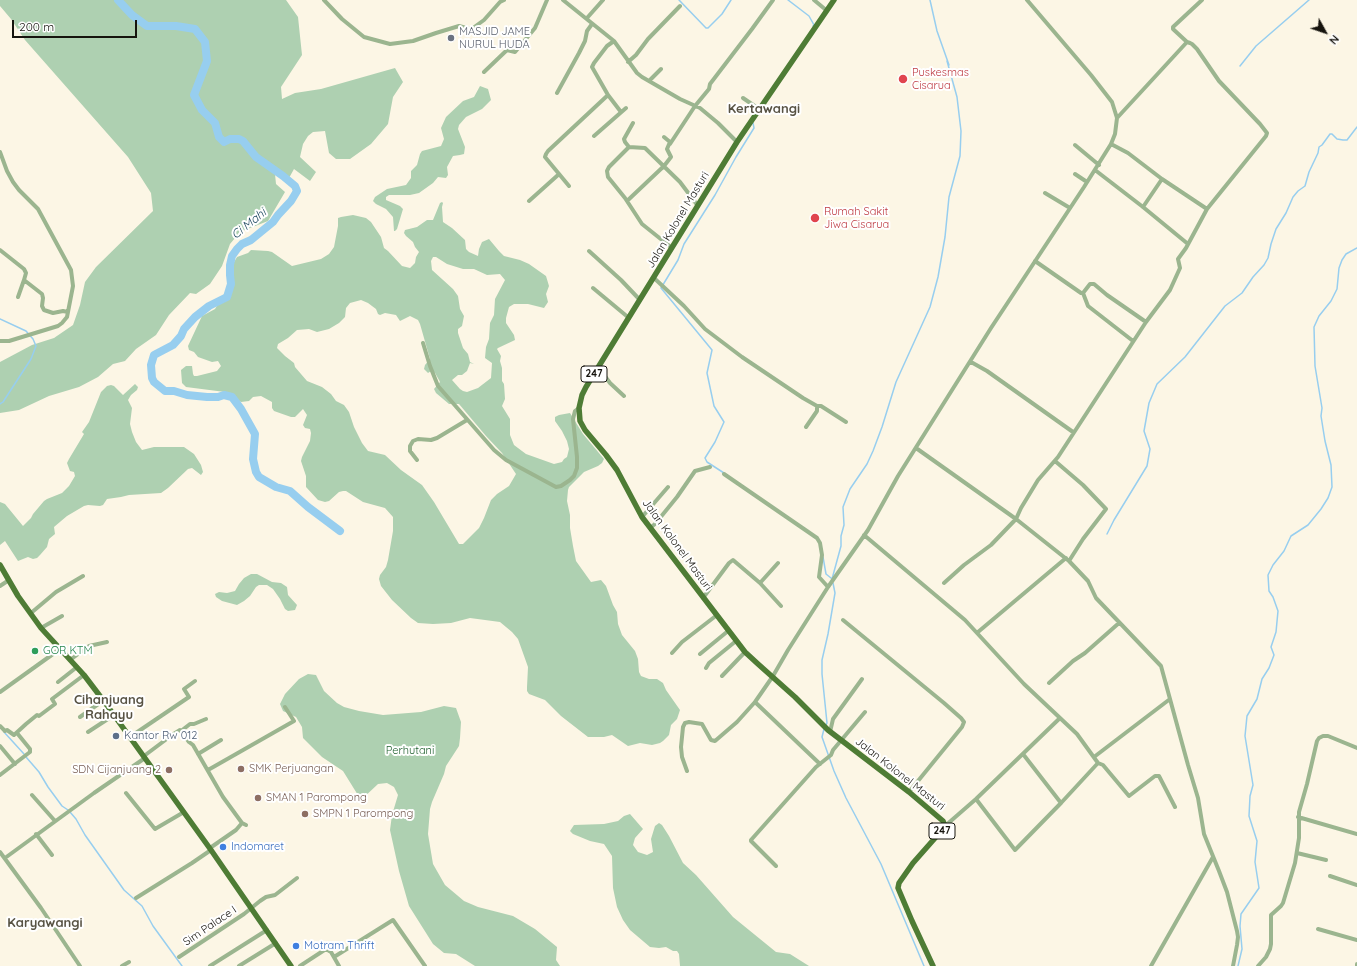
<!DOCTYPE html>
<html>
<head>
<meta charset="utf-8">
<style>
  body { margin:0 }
  #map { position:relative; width:1357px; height:966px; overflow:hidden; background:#fcf6e5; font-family:Quicksand,sans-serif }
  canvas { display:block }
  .north { position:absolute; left:1305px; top:12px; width:40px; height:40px; -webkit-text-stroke:3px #fff; paint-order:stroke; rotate:130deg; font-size:11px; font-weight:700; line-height:16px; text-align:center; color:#16140e }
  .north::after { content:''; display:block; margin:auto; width:14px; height:18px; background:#16140e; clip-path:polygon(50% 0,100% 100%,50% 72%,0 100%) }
  .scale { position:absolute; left:12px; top:20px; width:125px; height:18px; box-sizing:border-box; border:2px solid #16140e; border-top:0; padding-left:5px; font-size:12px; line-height:14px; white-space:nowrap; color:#16140e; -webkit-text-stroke:3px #fff; paint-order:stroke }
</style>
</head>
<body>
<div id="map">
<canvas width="1357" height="966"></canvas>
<div class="north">N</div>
<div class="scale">200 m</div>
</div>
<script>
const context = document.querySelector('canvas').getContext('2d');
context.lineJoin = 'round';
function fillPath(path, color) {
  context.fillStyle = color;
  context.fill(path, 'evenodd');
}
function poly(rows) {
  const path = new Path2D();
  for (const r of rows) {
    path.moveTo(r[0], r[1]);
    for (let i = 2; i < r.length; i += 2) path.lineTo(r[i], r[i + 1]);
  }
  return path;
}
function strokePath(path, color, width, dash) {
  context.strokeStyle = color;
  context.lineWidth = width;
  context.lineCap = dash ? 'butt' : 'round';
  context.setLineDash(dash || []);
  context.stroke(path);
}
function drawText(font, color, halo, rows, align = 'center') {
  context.font = font + ' Quicksand,sans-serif';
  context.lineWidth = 4;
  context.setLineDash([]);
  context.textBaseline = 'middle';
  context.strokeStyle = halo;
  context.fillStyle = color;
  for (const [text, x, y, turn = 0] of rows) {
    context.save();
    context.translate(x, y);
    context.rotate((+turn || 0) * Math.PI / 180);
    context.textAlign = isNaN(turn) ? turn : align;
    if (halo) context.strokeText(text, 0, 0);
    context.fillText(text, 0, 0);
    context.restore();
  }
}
fillPath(poly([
  [0,0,286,0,298,17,302,55,281,87,282,99,295,93,321,89,395,68,403,82,393,97,388,124,371,144,350,159,336,159,329,153,325,131,313,132,308,136,303,144,300,157,316,172,310,181,294,169,289,178,275,174,276,184,285,192,268,221,240,232,230,244,222,266,210,284,196,294,190,293,169,315,156,335,136,349,125,361,113,364,98,377,79,387,49,396,19,410,0,413,0,362,32,345,54,338,73,325,80,305,85,282,96,267,153,211,151,193,128,157,25,40,11,19,0,6],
  [480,86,488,89,491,100,482,109,466,117,459,125,458,129,465,147,464,154,460,155,453,156,447,167,448,175,446,178,438,177,433,183,419,193,410,195,389,195,386,197,386,200,400,206,403,209,397,229,395,231,394,231,393,217,386,209,376,204,373,201,375,197,387,189,406,185,411,178,411,171,417,165,420,154,422,151,441,146,444,139,441,128,446,117,463,101,474,97],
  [442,202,443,203,442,207,443,222,452,228,465,240,466,249,469,252,478,256,479,249,482,242,489,239,499,251,504,256,520,260,529,264,546,276,549,286,546,294,548,302,544,308,528,304,514,304,509,307,506,318,506,323,514,335,515,340,498,348,497,349,501,356,500,361,502,368,502,381,504,384,505,399,502,406,510,419,510,435,514,445,526,454,554,464,562,462,564,459,567,457,569,449,567,441,562,431,555,421,555,417,559,415,570,413,583,434,604,459,602,463,598,466,584,472,569,487,568,490,567,501,570,515,570,528,573,546,576,561,591,582,601,580,606,586,613,605,617,612,618,624,622,635,635,651,638,659,639,672,641,676,649,679,657,679,663,683,666,690,680,710,677,719,671,725,669,735,663,741,660,743,652,745,640,743,628,746,612,735,604,737,588,737,561,716,545,700,529,694,527,691,527,687,528,667,518,639,512,632,500,622,470,618,451,623,433,624,418,623,411,618,392,600,381,586,379,579,380,575,386,567,388,560,393,531,393,517,385,508,363,502,346,491,343,491,339,492,329,501,325,502,318,500,306,487,306,476,301,461,302,457,310,441,311,433,310,429,305,428,303,425,307,415,303,409,295,417,291,417,274,411,272,408,272,402,261,396,253,397,249,401,241,402,225,392,186,387,182,383,181,370,186,366,192,366,193,374,194,376,197,376,217,371,221,366,218,361,212,362,198,357,194,352,189,350,188,346,202,316,215,309,224,294,232,284,233,264,237,257,248,253,251,250,268,251,272,252,292,266,321,259,329,254,334,247,338,226,338,218,341,217,353,215,366,218,371,222,381,237,384,248,388,251,402,266,410,268,415,263,416,257,419,252,415,247,413,242,406,236,404,233,405,230,417,227,427,220,433,220,440,203],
  [433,257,436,257,447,264,463,269,474,269,487,275,500,274,505,280,495,299,494,315,490,323,489,339,486,347,485,358,492,363,491,378,478,388,467,392,463,391,460,389,452,380,458,375,462,375,467,371,470,363,474,364,470,362,468,354,463,348,458,333,458,329,462,326,464,316,460,309,458,296,453,289,432,270,431,261],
  [361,300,368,303,376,309,378,314,380,315,385,313,396,315,400,321,410,316,418,320,420,324,430,359,425,365,424,369,428,373,431,371,435,373,439,380,440,382,434,389,436,393,449,404,459,404,486,436,502,453,516,474,509,486,497,494,491,500,484,518,479,528,463,544,459,544,434,502,422,485,401,470,385,455,368,451,362,443,354,427,349,412,344,405,336,401,331,394,322,387,307,381,295,367,294,363,285,356,277,348,278,344,288,338,297,330,309,329,317,332,329,329,339,323,345,317,346,308,350,303],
  [135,384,138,387,137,390,131,395,128,400,132,408,130,424,132,432,136,442,142,450,154,447,184,447,194,454,201,465,203,472,201,475,192,468,188,469,168,488,161,493,129,495,121,497,107,499,103,505,100,506,88,505,84,506,67,516,54,527,55,534,49,539,47,547,40,555,37,558,33,559,28,557,18,561,5,541,0,545,0,502,5,504,23,526,31,518,33,514,44,501,47,499,62,493,69,486,75,476,74,472,70,471,67,463,69,459,84,434,82,432,89,422,101,392,107,386,111,385,114,386,123,395],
  [251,574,257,574,272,582,281,583,287,587,288,595,297,605,295,610,288,611,285,609,280,599,273,589,267,585,259,585,256,587,250,596,244,601,237,605,222,601,216,597,215,594,219,592,227,593,235,591,239,584,244,578],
  [308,674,316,675,324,691,337,703,344,707,359,711,383,715,421,712,444,706,456,708,461,722,460,738,459,746,446,766,444,774,432,802,430,809,428,834,433,864,445,885,464,901,478,907,513,916,535,929,557,947,556,960,560,966,475,966,456,954,444,953,433,944,409,906,399,871,390,830,392,815,398,795,394,787,387,783,378,784,361,800,343,771,322,757,303,738,302,727,296,717,283,711,280,704,285,694,299,679],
  [630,814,643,829,635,838,633,845,638,852,647,855,653,852,651,839,655,826,659,823,662,825,669,836,683,863,696,875,733,917,776,952,790,954,809,966,680,966,679,954,677,951,673,951,666,947,659,948,650,947,630,930,623,920,617,907,613,888,612,856,604,844,590,841,573,834,570,831,574,825,604,824,618,821,624,816]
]), '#aed0b1');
strokePath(poly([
  [679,0,706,28,708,28,722,14,731,0],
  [788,0,809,16,814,25,813,26],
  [1240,66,1256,46,1309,0],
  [0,319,26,331,33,339,36,346,31,359,3,402,0,404],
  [724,473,707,462,705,458,715,442,724,422,714,406,707,373,712,350,661,288,678,260,684,244,715,195,736,157,754,128,753,123],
  [1107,534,1114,520,1147,466,1150,449,1144,431,1149,403,1157,384,1185,357,1225,306,1242,293,1253,277,1264,265,1268,258,1271,244,1276,229,1286,213,1293,197,1298,191,1305,186,1309,172,1318,153,1319,147,1322,145,1330,134,1332,134,1337,139,1343,140,1347,140,1357,127],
  [823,557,826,574,831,578],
  [832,579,841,546,841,536,844,525,843,507,850,489,867,464,873,451,882,427,896,382,930,307,938,277,945,237,949,197,960,156,961,131,957,97,947,61,949,65,937,31,930,0],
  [826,725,827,723,822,674,822,660,828,634,835,593,833,583],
  [824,729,822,737,834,771,846,798,881,864,924,966],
  [4,732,24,754],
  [26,757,39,772,48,787,62,806,68,810],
  [70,812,76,819,85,835,124,890,142,906,153,926,182,966],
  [1238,966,1242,949,1240,926,1241,914,1259,888,1255,862,1257,841,1249,816,1250,796,1253,785,1245,736,1247,716,1257,699,1262,679,1269,668,1274,655,1271,647,1276,632,1278,611,1273,597,1269,591,1268,575,1273,565,1284,551,1291,536,1308,525,1321,509,1328,498,1332,487,1331,465,1325,441,1321,416,1322,408,1315,366,1314,327,1319,316,1331,301,1337,289,1339,268,1342,260,1346,254,1357,248]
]), '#97ceef', 1.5);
strokePath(poly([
  [118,0,132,15,147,26,176,26,195,29,205,42,207,61,194,95,202,110,215,123,219,137,224,142,230,139,239,139,243,141,256,157,283,176,295,186,297,191,291,201,278,215,273,222,251,240,242,244,237,249,232,256,230,265,230,275,231,284,227,297,209,306,195,317,184,329,181,336,173,345,154,355,151,365,152,378,154,382,165,391,174,391,187,395,207,397,218,397,224,395,232,397,241,409,255,434,253,459,256,472,259,477,276,487,290,491,308,507,340,531]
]), '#97ceef', 8);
strokePath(poly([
  [324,0,342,19,364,37,390,44,413,41,436,33,459,26,470,29,473,28,484,20,500,2,504,0],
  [563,0,614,41,637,73,642,77,680,99,700,108,718,123,737,142],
  [814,0,826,10],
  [587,18,603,0],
  [1187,42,1173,29,1173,27,1202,0],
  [628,62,636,55,648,39,680,6],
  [484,72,507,50,515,52,535,28,547,0],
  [649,81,661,69],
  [557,93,579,53,585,41,587,31,592,24],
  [608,95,621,112],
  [743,98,759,109],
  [1117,118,1187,42,1190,43,1192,44,1197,49,1219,81,1260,124,1267,133,1266,136,1207,209],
  [594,136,626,108],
  [670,144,695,106,709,89,710,84,752,29,773,0],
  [1075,145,1099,165],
  [629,147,609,167,607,171,608,177,625,198,642,224,672,248],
  [629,147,645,148,680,182,698,206],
  [629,147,625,142,624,139,633,123],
  [0,152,7,171,13,182,19,190,38,209,71,270,73,286,67,317,62,323,58,326,9,341,0,341],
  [1095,170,1143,207,1188,244],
  [1075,174,1087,182],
  [569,186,545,157,546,154,548,151,608,95,592,67,594,63,607,46,614,41],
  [1045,193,1070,208],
  [529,201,558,175],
  [627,201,664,166,671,157,667,149,670,142,664,137],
  [1143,207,1162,179],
  [0,250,24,269,26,273,24,280,42,294,43,298,42,306,44,310,53,313,63,311,68,312],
  [589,251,621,280,640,300],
  [1035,261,1081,293,1083,293,1090,284,1094,284,1107,295,1146,322],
  [654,278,684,306,705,329,742,357,803,398,817,406,821,406,846,422],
  [593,288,629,318],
  [1083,293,1088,306,1133,341],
  [18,297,24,280],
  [423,343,430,366,438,386,494,450,506,460,556,487,561,486,570,480,574,476,577,468,577,457,573,419,575,411,579,408],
  [971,362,987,371,1073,432],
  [598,367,610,383,624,396],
  [806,427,817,411,817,406],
  [916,448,1016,519,1069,561,1088,581,1096,598,1161,666,1188,765,1198,798,1204,834,1219,871,1227,892,1237,931,1238,937,1237,945,1233,966],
  [417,460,410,451,410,446,413,441,418,439,431,440,437,438,467,420],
  [1055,461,1083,485,1106,509,1083,539,1069,561],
  [724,474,817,538,820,543,822,555,819,577,828,587],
  [642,517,668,487],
  [650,528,655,524,677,497,695,471,710,467],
  [864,535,965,620,1024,684,1077,734,1098,763,1061,803,1023,754],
  [760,583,778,563],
  [944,583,964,565,991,545,1016,519,1021,508,1038,480,1058,457,1146,322,1170,290,1180,268,1178,259,1186,248,1207,209,1162,179,1128,153,1111,144],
  [0,586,9,580],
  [703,598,729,563,733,560,760,583,781,606],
  [31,613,56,592,83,576],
  [843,620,944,703,961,718,964,722,962,727,909,792],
  [41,628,62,616],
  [978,632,1066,558],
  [672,653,682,642,717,615],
  [700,654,728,631],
  [70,660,89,646,107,642],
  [706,668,709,663,736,641],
  [722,676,745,652],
  [58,682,77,667],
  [1049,683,1073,661,1085,653,1119,623],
  [0,692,60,649],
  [755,702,820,764],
  [80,717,104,700],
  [0,726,5,731,7,730,14,735,26,724,37,715,39,716,55,704,52,699,84,675],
  [181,731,189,742,193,745,223,797,242,823,246,825],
  [88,732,114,715],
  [830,732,833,719,862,679],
  [130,737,189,697,184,689,195,681],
  [0,746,15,764],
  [198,754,221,740],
  [144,756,172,735,180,730,181,731,190,724,194,724,206,719],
  [1094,757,1170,699],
  [1098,763,1103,765,1129,796,1155,776,1159,776,1175,807],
  [208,770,294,721,285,707],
  [687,771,682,757,681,747,683,727,685,723,689,722,702,724,711,740,715,741,737,722,755,702,773,676,788,650,828,587,868,530,898,476,991,328,1084,187,1111,144,1115,134,1117,118,1112,102,1091,75,1027,0],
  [0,775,30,752,30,749,17,733],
  [126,793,155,829,184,812],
  [32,795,55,821],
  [976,799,1015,850,1061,803],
  [1298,817,1357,834],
  [945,826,976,799,1060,718],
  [36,834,52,855],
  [210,848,236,830,242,823],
  [0,852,41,908,80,966],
  [1297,853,1326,860],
  [5,858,94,793,145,758],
  [776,866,751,841,751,840,816,767,831,755,833,750,865,712],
  [1330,876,1357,885],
  [136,898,192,863,211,850],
  [1318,929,1357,940],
  [179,957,244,914,260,901,266,897,275,895,297,878],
  [334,957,393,920,425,966],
  [122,966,129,962],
  [210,966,267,930],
  [239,966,276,943],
  [300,966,326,949,331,952,339,966],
  [1151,966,1213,857],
  [1258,966,1266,957,1270,949,1271,944,1271,915,1281,906,1283,903,1295,863,1299,838,1299,812,1307,784,1317,741,1319,738,1323,736,1328,736,1357,748],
  [1357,966,1357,964]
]), '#9bb58f', 4);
strokePath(poly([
  [834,0,737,142,586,387,582,395,579,408,580,421,585,430,606,455,617,470,642,517,745,652,758,664,795,697,828,730,909,792,943,821,945,826,943,829,913,863,899,883,898,888,912,921,933,966],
  [0,565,18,596,41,628,84,675,106,704,211,850,291,966]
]), '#4e7c35', 5.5);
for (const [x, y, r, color] of [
  [451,38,4,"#6b7280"],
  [903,79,5,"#e0444e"],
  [815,218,5,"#e0444e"],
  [35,651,4,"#2e9e5b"],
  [116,736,4,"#5c6f8a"],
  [241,769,4,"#8d6e63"],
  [169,770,4,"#8d6e63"],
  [258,798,4,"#8d6e63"],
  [305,814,4,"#8d6e63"],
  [223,847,4,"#3f7fe0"],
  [296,946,4,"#3f7fe0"]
]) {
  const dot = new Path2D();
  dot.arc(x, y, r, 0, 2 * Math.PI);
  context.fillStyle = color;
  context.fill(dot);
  strokePath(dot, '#fff', 1.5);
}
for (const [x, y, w] of [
  [594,374,26],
  [942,831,26]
]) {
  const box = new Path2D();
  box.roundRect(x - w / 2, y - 8, w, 16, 3);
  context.fillStyle = '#fff';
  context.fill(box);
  strokePath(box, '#16140e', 1);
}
drawText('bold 10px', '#16140e', null, [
  ["247",594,374],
  ["247",942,831]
]);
drawText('11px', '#5b616d', '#fff', [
  ["MASJID JAME",459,32],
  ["NURUL HUDA",459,45]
], 'left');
drawText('11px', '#be3a42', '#fff', [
  ["Puskesmas",912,73],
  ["Cisarua",912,86],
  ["Rumah Sakit",824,212],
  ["Jiwa Cisarua",824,225]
], 'left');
drawText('11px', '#16140e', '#fff', [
  ["Jalan Kolonel Masturi",678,220,-59],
  ["Jalan Kolonel Masturi",677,545,54],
  ["Jalan Kolonel Masturi",900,774,38],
  ["Sim Palace I",210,926,-34]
]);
drawText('11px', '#27864d', '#fff', [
  ["GOR KTM",43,651]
], 'left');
drawText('11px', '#4e5e75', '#fff', [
  ["Kantor Rw 012",124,736]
], 'left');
drawText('11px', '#20612f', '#fff', [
  ["Perhutani",410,751]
]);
drawText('11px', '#785e54', '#fff', [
  ["SMK Perjuangan",249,769],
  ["SDN Cijanjuang 2",161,770,"right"],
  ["SMAN 1 Parompong",266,798],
  ["SMPN 1 Parompong",313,814]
], 'left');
drawText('11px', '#366cbe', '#fff', [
  ["Indomaret",231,847],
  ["Motram Thrift",304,946]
], 'left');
drawText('italic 12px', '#1c475f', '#fff', [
  ["Ci Mahi",249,224,-39]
]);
drawText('bold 13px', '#585344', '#fff', [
  ["Kertawangi",764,109],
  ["Cihanjuang",109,700],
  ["Rahayu",109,715],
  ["Karyawangi",45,923]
]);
</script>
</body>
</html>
